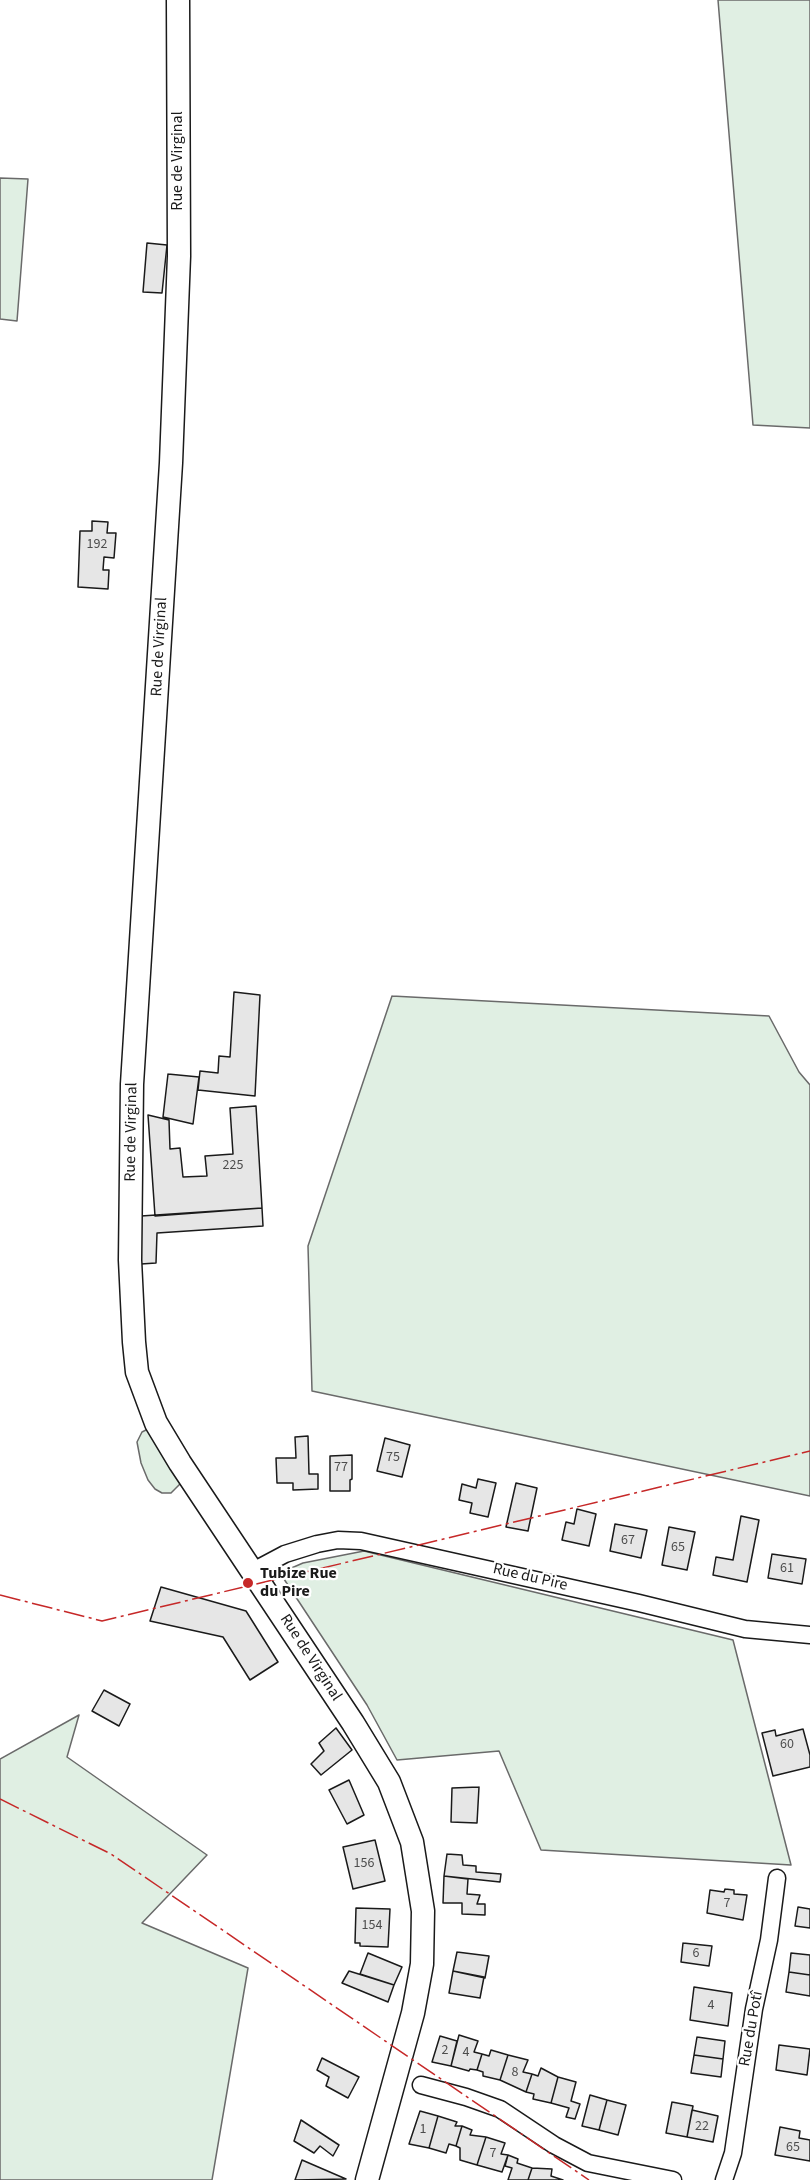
<!DOCTYPE html>
<html>
<head>
<meta charset="utf-8">
<style>
  body { margin:0 }
  canvas { display:block; background:#fff }
</style>
</head>
<body>
<canvas width="810" height="2180"></canvas>
<script>
const context = document.querySelector('canvas').getContext('2d');
context.lineJoin = 'round';
function fillPath(path, color) {
  context.fillStyle = color;
  context.fill(path, 'evenodd');
}
function poly(rows) {
  const path = new Path2D();
  for (const r of rows) {
    path.moveTo(r[0], r[1]);
    for (let i = 2; i < r.length; i += 2) path.lineTo(r[i], r[i + 1]);
  }
  return path;
}
function strokePath(path, color, width, dash) {
  context.strokeStyle = color;
  context.lineWidth = width;
  context.lineCap = dash ? 'butt' : 'round';
  context.setLineDash(dash || []);
  context.stroke(path);
}
function drawText(font, color, halo, rows, align = 'center') {
  context.font = font + ' "Source Sans 3",sans-serif';
  context.lineWidth = 4.5;
  context.setLineDash([]);
  context.textBaseline = 'middle';
  context.strokeStyle = halo;
  context.fillStyle = color;
  for (const [text, x, y, turn = 0] of rows) {
    context.save();
    context.translate(x, y);
    context.rotate((+turn || 0) * Math.PI / 180);
    context.textAlign = isNaN(turn) ? turn : align;
    if (halo) context.strokeText(text, 0, 0);
    context.fillText(text, 0, 0);
    context.restore();
  }
}
const green = poly([
  [718,0,810,0,810,428,753,425,718,0],
  [0,178,28,179,17,321,0,319,0,178],
  [392,996,769,1016,799,1072,810,1085,810,1496,312,1391,308,1246,392,996],
  [148,1429,182,1482,171,1493,162,1493,155,1489,148,1480,141,1463,137,1442,142,1432,148,1429],
  [364,1551,733,1640,791,1865,541,1850,499,1751,397,1760,367,1705,280,1573,303,1563,364,1551],
  [79,1715,67,1757,207,1855,142,1923,248,1968,212,2180,0,2180,0,1759,79,1715]
]);
fillPath(green, '#e0efe3');
strokePath(green, '#6a6a6a', 1.5);
const building = poly([
  [147,243,167,245,162,293,143,292,147,243],
  [92,521,108,522,107,533,116,533,114,558,104,557,103,570,109,570,108,589,78,587,80,531,92,531,92,521],
  [234,992,260,995,255,1096,198,1090,200,1071,218,1073,219,1056,230,1057,234,992],
  [168,1074,199,1077,193,1124,163,1117,168,1074],
  [256,1106,262,1208,155,1216,148,1115,169,1120,170,1149,180,1148,183,1177,207,1176,205,1156,233,1154,230,1108,256,1106],
  [262,1208,263,1226,157,1233,156,1263,141,1264,141,1216,262,1208],
  [308,1436,309,1474,318,1474,318,1489,293,1490,293,1483,277,1483,276,1458,296,1458,295,1437,308,1436],
  [385,1438,410,1445,402,1477,377,1471,385,1438],
  [352,1455,352,1479,350,1480,350,1491,330,1491,330,1456,352,1455],
  [478,1479,496,1483,488,1517,470,1513,472,1503,459,1500,462,1484,476,1488,478,1479],
  [516,1483,537,1488,528,1531,506,1527,516,1483],
  [577,1509,596,1514,589,1546,562,1540,566,1522,574,1524,577,1509],
  [741,1516,759,1520,747,1582,713,1575,716,1557,733,1560,741,1516],
  [615,1524,647,1530,641,1558,610,1551,615,1524],
  [669,1527,695,1532,687,1570,662,1565,669,1527],
  [772,1554,806,1559,802,1584,768,1578,772,1554],
  [161,1587,246,1611,278,1662,250,1680,223,1637,150,1621,161,1587],
  [104,1690,130,1704,119,1726,92,1711,104,1690],
  [336,1728,352,1750,321,1775,311,1764,324,1751,319,1743,336,1728],
  [803,1729,810,1755,810,1767,773,1776,762,1733,775,1730,776,1736,803,1729],
  [349,1780,364,1815,347,1824,329,1790,349,1780],
  [479,1787,477,1823,451,1822,452,1788,479,1787],
  [375,1840,385,1881,353,1889,343,1847,375,1840],
  [447,1854,462,1855,463,1865,476,1866,476,1872,501,1874,500,1882,444,1876,447,1854],
  [444,1876,468,1879,467,1894,480,1895,477,1904,485,1904,485,1915,462,1914,462,1903,443,1903,444,1876],
  [725,1889,734,1890,734,1894,747,1895,743,1920,707,1913,710,1890,724,1892,725,1889],
  [798,1907,810,1909,810,1928,795,1926,798,1907],
  [356,1908,390,1909,388,1947,360,1946,360,1943,355,1943,356,1908],
  [683,1943,712,1946,709,1966,681,1962,683,1943],
  [457,1952,489,1956,485,1978,453,1971,457,1952],
  [368,1953,402,1967,394,1985,360,1974,368,1953],
  [791,1953,810,1955,810,1975,789,1972,791,1953],
  [349,1971,394,1985,388,2002,342,1983,349,1971],
  [453,1971,484,1977,480,1998,449,1993,453,1971],
  [789,1972,810,1975,810,1996,786,1992,789,1972],
  [694,1987,732,1993,728,2026,690,2020,694,1987],
  [459,2035,478,2041,474,2052,482,2054,477,2070,470,2069,469,2071,451,2066,459,2035],
  [440,2036,457,2041,451,2066,432,2062,440,2036],
  [697,2037,725,2041,723,2059,694,2055,697,2037],
  [779,2045,810,2049,807,2075,776,2070,779,2045],
  [491,2050,508,2055,500,2080,483,2076,483,2072,477,2070,482,2054,489,2056,491,2050],
  [508,2055,528,2060,523,2072,532,2074,526,2092,500,2080,508,2055],
  [694,2055,723,2059,721,2077,691,2073,694,2055],
  [322,2058,359,2077,348,2098,326,2086,329,2077,317,2070,322,2058],
  [541,2068,558,2077,551,2103,533,2099,534,2094,526,2092,532,2074,538,2076,541,2068],
  [558,2077,576,2082,571,2101,580,2104,575,2119,566,2117,569,2108,551,2103,558,2077],
  [590,2095,607,2100,599,2130,582,2126,590,2095],
  [607,2100,626,2105,618,2135,599,2130,607,2100],
  [672,2102,693,2106,687,2137,666,2133,672,2102],
  [692,2110,718,2116,713,2142,687,2137,692,2110],
  [420,2111,438,2116,429,2148,409,2144,420,2111],
  [438,2116,457,2122,455,2126,462,2126,456,2146,449,2144,446,2153,429,2148,438,2116],
  [301,2120,339,2145,333,2156,320,2146,314,2153,294,2141,301,2120],
  [462,2126,472,2130,470,2135,486,2137,477,2165,460,2160,460,2148,456,2146,462,2126],
  [780,2127,800,2131,799,2138,810,2140,810,2161,775,2155,780,2127],
  [486,2137,505,2143,501,2154,508,2155,502,2172,477,2165,486,2137],
  [508,2155,518,2159,517,2163,532,2168,528,2180,508,2180,512,2168,505,2166,508,2155],
  [302,2160,346,2179,295,2180,302,2160],
  [532,2168,552,2169,551,2176,563,2180,528,2180,532,2168]
]);
fillPath(building, '#e6e6e6');
strokePath(building, '#1a1a1a', 1.5);
const street = poly([
  [253,1571,285,1554,317,1544,338,1540,361,1541,639,1603,745,1629,810,1635],
  [421,2085,466,2097,500,2109,554,2145,588,2163,673,2180],
  [724,2180,733,2153,754,2009,769,1940,777,1878]
]);
const secondary = poly([
  [178,0,179,256,171,463,132,1084,130,1260,134,1342,137,1372,156,1423,180,1463,353,1723,378,1764,389,1782,412,1842,423,1911,422,1964,413,2013,367,2180]
]);
strokePath(street, '#1a1a1a', 19);
strokePath(secondary, '#1a1a1a', 25);
strokePath(street, '#fff', 16);
strokePath(secondary, '#fff', 22);
strokePath(poly([
  [0,1595,102,1621,810,1451],
  [0,1799,111,1854,589,2180]
]), '#c62828', 1.5, [21, 4.5, 3, 4.5]);
for (const [x, y, r, color] of [
  [248,1583,6,"#c62828"]
]) {
  const dot = new Path2D();
  dot.arc(x, y, r, 0, 2 * Math.PI);
  context.fillStyle = color;
  context.fill(dot);
  strokePath(dot, '#fff', 2);
}
drawText('14px', '#4d4d4d', null, [
  ["192",97,545],
  ["225",233,1166],
  ["75",393,1458],
  ["77",341,1468],
  ["67",628,1541],
  ["65",678,1548],
  ["61",787,1569],
  ["60",787,1745],
  ["156",364,1864],
  ["7",727,1904],
  ["154",372,1926],
  ["6",696,1954],
  ["4",711,2006],
  ["2",445,2051],
  ["4",466,2053],
  ["8",515,2073],
  ["22",702,2127],
  ["1",423,2130],
  ["65",793,2148],
  ["7",493,2154]
]);
drawText('16px', '#1a1a1a', '#fff', [
  ["Rue de Virginal",178,161,-90],
  ["Rue de Virginal",160,647,-87],
  ["Rue de Virginal",132,1132,-89],
  ["Rue du Pire",530,1578,13],
  ["Rue de Virginal",310,1658,57],
  ["Rue du Potî",752,2029,-80]
]);
drawText('bold 16px', '#1a1a1a', '#fff', [
  ["Tubize Rue",260,1574],
  ["du Pire",260,1592]
], 'left');
</script>
</body>
</html>
